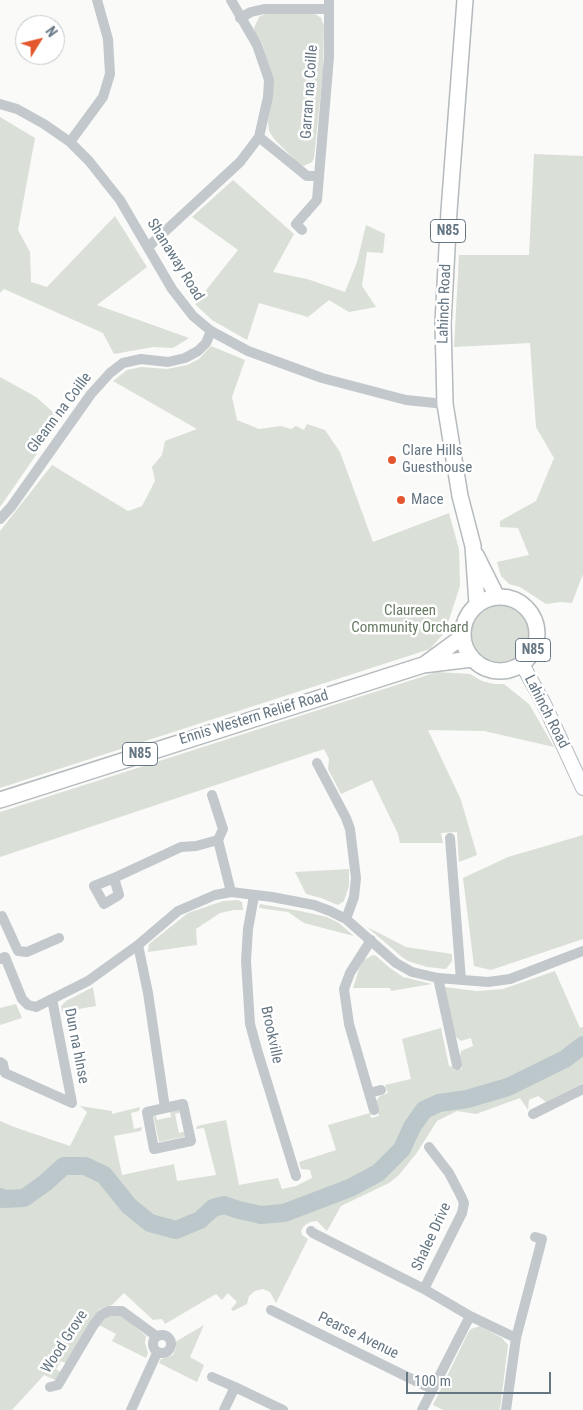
<!DOCTYPE html>
<html>
<head>
<meta charset="utf-8">
<style>
  body { margin:0 }
  #map { position:relative; width:583px; height:1410px; overflow:hidden; background:#fafaf8; font-family:"Roboto Condensed",sans-serif }
  canvas { display:block }
  .north { position:absolute; left:15px; top:15px; width:50px; height:50px; box-sizing:border-box; background:#fff; border:1px solid #c1c8cd; border-radius:50%; rotate:54deg; font-size:14px; font-weight:700; line-height:20px; text-align:center; color:#657683 }
  .north::after { content:''; display:block; margin:auto; width:18px; height:22px; background:#e4572e; clip-path:polygon(50% 0,100% 100%,50% 72%,0 100%) }
  .scale { position:absolute; left:406px; top:1372px; width:145px; height:22px; box-sizing:border-box; border:2px solid #657683; border-top:0; padding-left:6px; font-size:15px; line-height:18px; white-space:nowrap; color:#657683; -webkit-text-stroke:4px #fff; paint-order:stroke }
</style>
</head>
<body>
<div id="map">
<canvas width="583" height="1410"></canvas>
<div class="north">N</div>
<div class="scale">100 m</div>
</div>
<script>
const context = document.querySelector('canvas').getContext('2d');
context.lineJoin = 'round';
function fillPath(path, color) {
  context.fillStyle = color;
  context.fill(path, 'evenodd');
}
function poly(rows) {
  const path = new Path2D();
  for (const r of rows) {
    if (r.length === 3) {
      path.moveTo(r[0] + r[2], r[1]);
      path.arc(r[0], r[1], r[2], 0, 2 * Math.PI);
      continue;
    }
    path.moveTo(r[0], r[1]);
    for (let i = 2; i < r.length; i += 2) path.lineTo(r[i], r[i + 1]);
  }
  return path;
}
function strokePath(path, color, width, dash) {
  context.strokeStyle = color;
  context.lineWidth = width;
  context.lineCap = dash ? 'butt' : 'round';
  context.setLineDash(dash || []);
  context.stroke(path);
}
function drawText(font, color, halo, rows, align = 'center') {
  context.font = font + ' "Roboto Condensed",sans-serif';
  context.lineWidth = 5;
  context.setLineDash([]);
  context.textBaseline = 'middle';
  context.strokeStyle = halo;
  context.fillStyle = color;
  for (const [text, x, y, turn = 0] of rows) {
    context.save();
    context.translate(x, y);
    context.rotate((+turn || 0) * Math.PI / 180);
    context.textAlign = isNaN(turn) ? turn : align;
    if (halo) context.strokeText(text, 0, 0);
    context.fillText(text, 0, 0);
    context.restore();
  }
}
fillPath(poly([
  [267,13,315,14,321,18,324,26,323,73,314,158,312,162,304,166,300,165,275,140,269,131,268,122,272,89,272,76,262,43,255,33,254,28,259,17],
  [0,117,35,138,18,230,30,252,31,282,47,287,115,216,147,267,97,305,189,338,173,348,153,347,114,354,103,333,4,289,0,293],
  [534,154,583,156,583,574,572,603,560,602,546,604,520,587,509,584,501,576,497,562,529,555,518,528,500,527,500,521,536,501,554,458,536,427,530,343,454,347,459,255,529,255],
  [233,180,294,234,273,272,307,279,345,292,357,262,366,225,385,234,383,253,367,252,362,286,376,307,349,312,329,300,308,317,259,303,247,340,212,320,195,304,238,250,192,217],
  [211,346,245,360,232,397,237,420,259,429,281,426,291,429,296,426,304,430,307,424,325,430,340,452,373,542,449,513,459,549,460,586,445,632,430,649,0,788,0,531,52,465,128,511,142,506,155,481,152,467,162,455,165,441,197,429,113,381,127,370,141,367,167,369,187,365,199,359],
  [0,377,36,397,61,419,0,507],
  [501,634,33],
  [437,672,470,674,482,681,494,684,504,684,529,704,554,747,484,731,428,730,461,800,477,855,459,862,457,832,441,833,443,843,400,843,398,834,372,780,341,794,328,769,329,759,324,749,0,857,0,812],
  [583,835,583,939,491,970,474,966,463,878,508,857],
  [349,869,349,886,344,901,338,905,321,898,306,894,295,872],
  [238,900,242,902,243,910,234,910,220,913,196,929,197,945,148,952,149,944,188,913,223,901],
  [260,904,300,911,327,917,339,923,354,936,304,923,288,912,259,908],
  [367,927,406,947,452,954,452,961,446,969,427,967,408,961,402,957],
  [373,955,376,956,390,968,403,977,432,984,391,991,390,988,353,988,359,969,364,960],
  [555,971,580,1028,583,1027,583,1083,546,1102,538,1096,529,1100,528,1110,520,1098,476,1114,457,1111,437,1121,416,1154,398,1176,389,1183,341,1206,327,1231,317,1221,310,1222,304,1226,301,1231,302,1235,308,1239,276,1303,270,1292,263,1289,255,1291,249,1296,247,1304,233,1311,231,1309,237,1302,228,1293,222,1300,216,1294,165,1324,162,1319,153,1320,124,1293,112,1305,98,1310,67,1364,61,1361,56,1369,62,1373,55,1380,44,1375,12,1410,0,1410,0,1121,14,1127,70,1146,87,1112,80,1106,112,1111,112,1114,140,1107,139,1111,131,1113,134,1129,142,1127,141,1131,114,1136,122,1175,174,1164,177,1181,216,1175,204,1128,196,1129,197,1126,226,1120,239,1185,278,1178,282,1189,296,1186,312,1178,310,1170,301,1169,299,1162,336,1150,328,1125,370,1113,371,1118,379,1116,375,1102,380,1096,388,1093,385,1085,411,1079,402,1039,441,1028,449,1066,453,1067,454,1070,462,1069,460,1057,461,1051,473,1046,471,1038,461,1041,455,1036,444,987,477,991,503,989],
  [93,987,96,1006,62,1012,61,1006,66,1001],
  [16,1004,22,1018,0,1025,0,1008],
  [176,1108,182,1112,175,1114,179,1133,186,1131,187,1136,159,1142,153,1115,155,1113,157,1120,171,1117,170,1110],
  [109,1315,122,1316,146,1336,145,1343,148,1353,146,1358,112,1341,116,1334,97,1324],
  [204,1325,190,1357,204,1365,197,1382,159,1363,161,1359,173,1355,176,1348,175,1342],
  [480,1326,502,1338,508,1345,500,1410,443,1410,433,1405,468,1333,471,1329]
]), '#dadfd7');
strokePath(poly([
  [0,1197,3,1199,24,1198,45,1183,64,1166,85,1166,104,1175,129,1206,150,1223,176,1230,200,1220,213,1208,224,1205,239,1210,261,1215,284,1213,350,1188,378,1173,402,1149,412,1127,424,1110,439,1103,467,1099,508,1087,565,1059,583,1045]
]), '#bbc7cb', 18);
const secondary = poly([
  [522,664,544,704,583,788]
]);
const primary = poly([
  [465,0,449,211,443,323,445,404,460,496,473,546,477,604],
  [476,555,497,597],
  [500,634,37],
  [425,664,462,637],
  [0,800,423,665,472,659]
]);
strokePath(secondary, '#b3babf', 16);
strokePath(primary, '#b5babe', 18);
strokePath(poly([
  [240,18,251,12,264,9,329,9],
  [0,104,17,109,44,124,70,142,89,161,120,200,172,289,193,316,211,331,248,351,322,378,406,400,445,404],
  [259,137,307,176,319,176],
  [70,142,103,97,110,74,108,39,97,0],
  [302,230,296,224,317,200,329,57,329,0],
  [148,247,240,162,259,137,268,97,269,80,257,45,231,0],
  [0,519,11,507,91,394,110,373,123,363,141,359,168,362,185,358,198,351,206,343,211,331],
  [317,763,346,818,350,829,356,878,354,897,346,919],
  [212,795,223,829,218,840],
  [450,838,461,980],
  [114,878,94,886,104,904,119,895,114,878,181,847,196,846,218,840,231,892],
  [254,896,248,929,246,961,250,1024,258,1053,296,1176],
  [2,916,18,951,27,952,59,938],
  [371,940,350,973,344,989,349,1024,374,1110],
  [138,945,148,993,165,1108,147,1112,154,1149,191,1141,183,1104,165,1108],
  [0,959,5,957,22,999,28,1005,36,1007,88,981,138,945,178,911,215,895,231,892,272,897,314,905,330,911,346,919,396,963,412,972,438,978,488,982,510,979,583,951],
  [438,978,457,1065],
  [0,1062,3,1064,5,1073,72,1103,52,999],
  [369,1093,381,1090],
  [533,1114,583,1089],
  [311,1231,313,1233,424,1289,470,1316,516,1338],
  [424,1289,462,1213,464,1203,461,1196,449,1173,429,1147],
  [271,1310,432,1389],
  [162,1344,9],
  [212,1377,235,1387],
  [50,1387,58,1385,93,1326,101,1315,109,1311,122,1311,156,1336],
  [131,1410,157,1353],
  [224,1410,235,1387,283,1410],
  [422,1410,470,1316],
  [506,1410,516,1338,542,1239,535,1237]
]), '#c3c8cc', 10);
strokePath(secondary, '#fff', 14);
strokePath(primary, '#fff', 15);
for (const [x, y, r, color] of [
  [392,460,5,"#e4572e"],
  [401,500,5,"#e4572e"]
]) {
  const dot = new Path2D();
  dot.arc(x, y, r, 0, 2 * Math.PI);
  context.fillStyle = color;
  context.fill(dot);
  strokePath(dot, '#fff', 2);
}
for (const [x, y, w] of [
  [448,231,35],
  [533,650,35],
  [140,754,35]
]) {
  const box = new Path2D();
  box.roundRect(x - w / 2, y - 11.5, w, 23, 4);
  context.fillStyle = '#fff';
  context.fill(box);
  strokePath(box, '#657683', 1);
}
drawText('bold 14px', '#657683', null, [
  ["N85",448,231],
  ["N85",533,650],
  ["N85",140,754]
]);
drawText('15px', '#657683', '#fff', [
  ["Garran na Coille",310,92,-86],
  ["Shanaway Road",175,260,58],
  ["Lahinch Road",445,304,-88],
  ["Gleann na Coille",60,413,-53],
  ["Lahinch Road",546,712,63],
  ["Ennis Western Relief Road",254,718,-17],
  ["Brookville",271,1035,78],
  ["Dun na hInse",76,1046,79],
  ["Shalee Drive",432,1237,-65],
  ["Pearse Avenue",358,1336,26],
  ["Wood Grove",65,1342,-57]
]);
drawText('15px', '#657683', '#fff', [
  ["Clare Hills",402,451],
  ["Guesthouse",402,468],
  ["Mace",411,500]
], 'left');
drawText('15px', '#687a64', '#fff', [
  ["Claureen",410,611],
  ["Community Orchard",410,628]
]);
</script>
</body>
</html>
